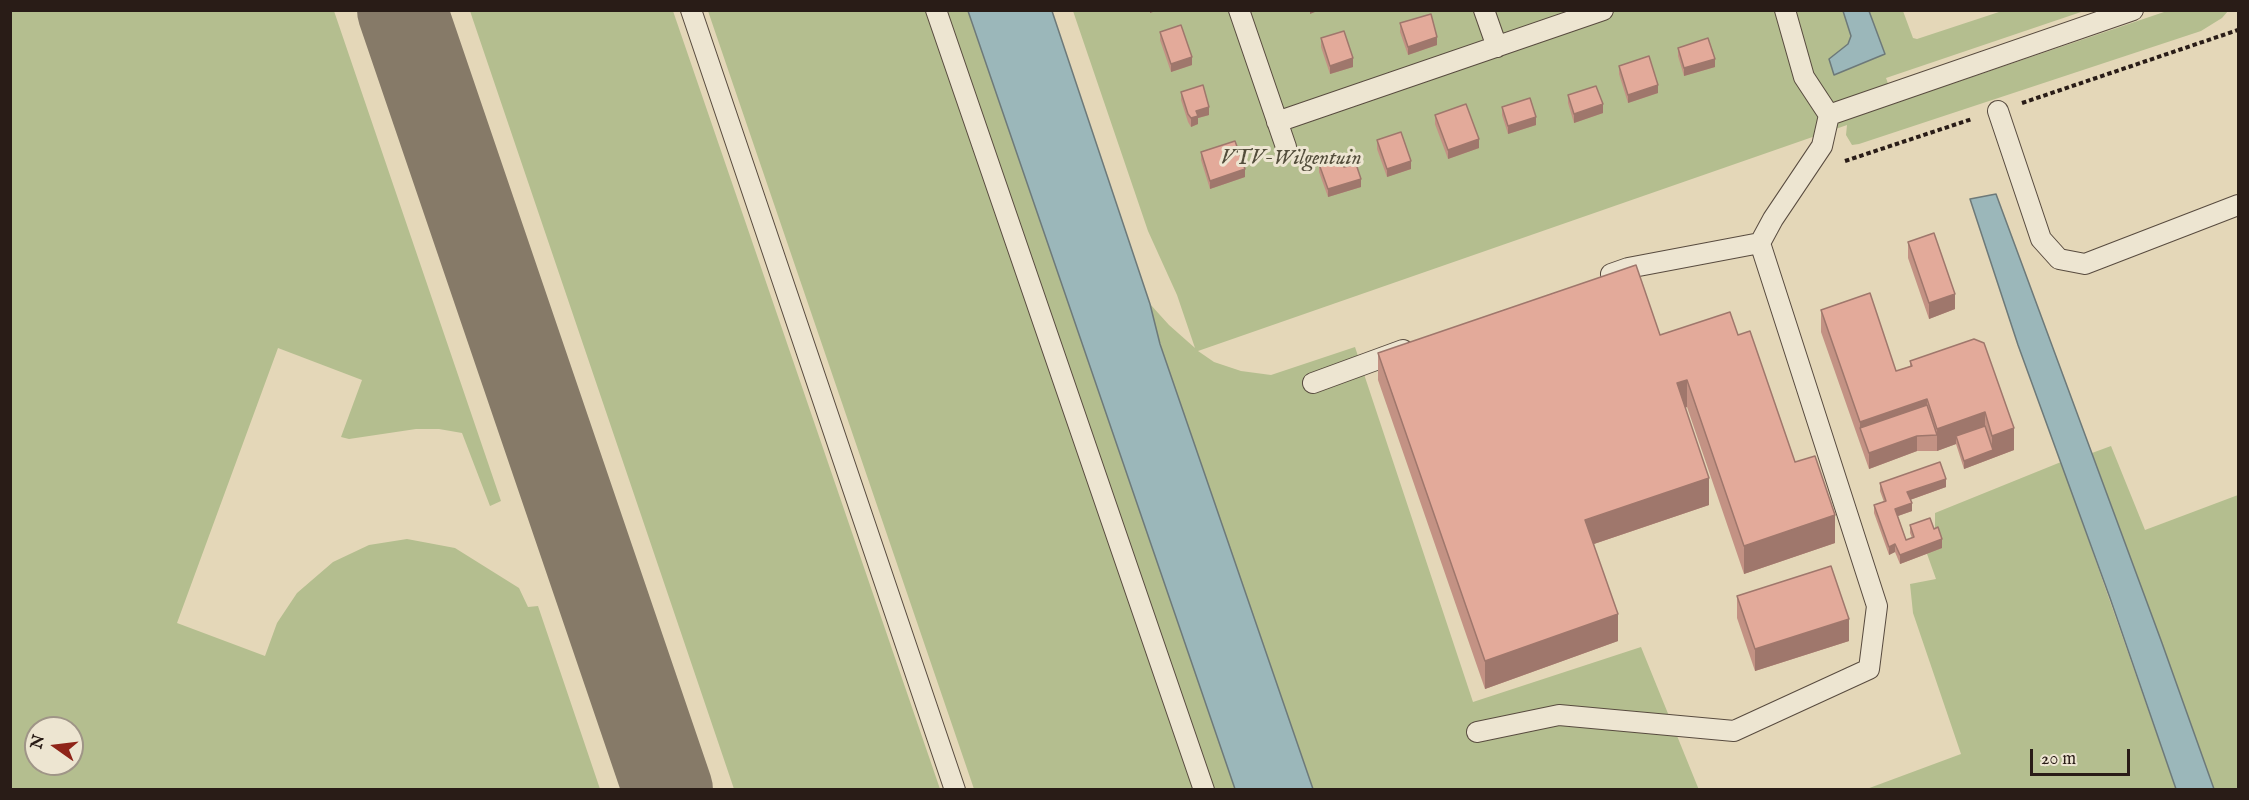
<!DOCTYPE html>
<html>
<head>
<meta charset="utf-8">
<style>
  body { margin:0 }
  #map { position:relative; width:2249px; height:800px; overflow:hidden; background:#e4d7b8; font-family:"IM FELL English",serif }
  canvas { display:block }
  .frame { position:absolute; inset:0; border:12px solid #291c17; pointer-events:none }
  .north { position:absolute; left:24px; top:716px; width:60px; height:60px; box-sizing:border-box; background:#ede5d1; border:2px solid #9f9587; border-radius:50%; rotate:284deg; font-size:16px; font-weight:700; line-height:24px; text-align:center; color:#291c17 }
  .north::after { content:''; display:block; margin:auto; width:21px; height:27px; background:#8f2418; clip-path:polygon(50% 0,100% 100%,50% 72%,0 100%) }
  .scale { position:absolute; left:2030px; top:749px; width:100px; height:27px; box-sizing:border-box; border:3px solid #291c17; border-top:0; padding-left:8px; font-size:18px; line-height:21px; white-space:nowrap; color:#291c17; -webkit-text-stroke:4px #ede5d1; paint-order:stroke }
</style>
</head>
<body>
<div id="map">
<canvas width="2249" height="800"></canvas>
<div class="frame"></div>
<div class="north">N</div>
<div class="scale">20 m</div>
</div>
<script>
const context = document.querySelector('canvas').getContext('2d');
context.lineJoin = 'round';
function fillPath(path, color) {
  context.fillStyle = color;
  context.fill(path, 'evenodd');
}
function poly(rows) {
  const path = new Path2D();
  for (const r of rows) {
    path.moveTo(r[0], r[1]);
    for (let i = 2; i < r.length; i += 2) path.lineTo(r[i], r[i + 1]);
  }
  return path;
}
function strokePath(path, color, width, dash) {
  context.strokeStyle = color;
  context.lineWidth = width;
  context.lineCap = dash ? 'butt' : 'round';
  context.setLineDash(dash || []);
  context.stroke(path);
}
function drawText(font, color, halo, rows, align = 'center') {
  context.font = font + ' "IM FELL English",serif';
  context.lineWidth = 6;
  context.setLineDash([]);
  context.textBaseline = 'middle';
  context.strokeStyle = halo;
  context.fillStyle = color;
  for (const [text, x, y, turn = 0] of rows) {
    context.save();
    context.translate(x, y);
    context.rotate((+turn || 0) * Math.PI / 180);
    context.textAlign = isNaN(turn) ? turn : align;
    if (halo) context.strokeText(text, 0, 0);
    context.fillText(text, 0, 0);
    context.restore();
  }
}
fillPath(poly([
  [10,11,334,11,501,501,490,506,462,433,439,429,416,429,349,439,341,437,362,380,278,348,177,623,265,656,277,623,297,593,333,562,369,545,407,539,455,548,519,588,528,607,538,606,600,789,11,789],
  [36,728,72,728,72,764,36,764],
  [470,11,673,11,940,789,734,789],
  [708,11,968,11,1235,789,974,789],
  [1073,11,1862,11,1879,56,1885,53,1869,11,1903,11,1913,38,1917,39,2002,11,2084,11,1886,78,1895,103,2167,11,2228,11,2222,18,2201,31,1859,144,1852,145,1846,135,1847,125,1198,351,1214,362,1241,371,1271,375,1355,347,1473,702,1641,647,1699,790,1313,789,1160,344,1150,304,1169,325,1195,348,1177,295,1148,231],
  [2111,446,2145,530,2238,495,2238,789,2214,789,2162,643,2092,453],
  [2061,462,2176,789,1864,790,1961,754,1913,613,1910,584,1936,579,1921,537,1935,532,1935,513]
]), '#b4be8f');
const water = poly([
  [968,11,1052,11,1150,304,1160,344,1313,789,1235,789,968,11],
  [1843,11,1869,11,1885,54,1834,75,1829,59,1848,44,1851,36,1843,11],
  [1996,194,2162,643,2214,789,2176,789,2110,598,2018,345,1970,199,1996,194]
]);
fillPath(water, '#9bb7ba');
strokePath(water, '#6d7979', 1.5);
strokePath(poly([
  [402,10,668,790]
]), '#867a68', 90);
const service = poly([
  [691,10,955,790],
  [936,10,1204,790],
  [1239,10,1286,147],
  [1484,10,1497,47],
  [1785,10,1804,77,1829,115],
  [1998,111,2041,239,2059,259,2085,264,2238,205],
  [1277,122,1603,10],
  [1611,274,1628,268,1760,243],
  [1313,383,1403,350],
  [1477,732,1559,715,1734,731,1869,669,1877,606,1760,243,1773,219,1822,146,1829,115,2133,10]
]);
strokePath(service, '#584b3f', 22);
strokePath(poly([
  [2022,103,2238,30],
  [1845,161,1972,119]
]), '#291c17', 4, [4.5, 3]);
strokePath(service, '#ede5d1', 20);
fillPath(poly([
  [1400,23,1437,45,1408,55,1400,32],
  [1160,32,1192,65,1171,72,1160,40],
  [1321,38,1353,67,1330,74,1321,47],
  [1678,48,1715,67,1684,76,1678,56],
  [1619,66,1658,93,1628,103,1619,74],
  [1181,92,1209,115,1198,118,1198,124,1191,127,1188,122,1181,100],
  [1568,95,1603,113,1574,123,1568,103],
  [1502,107,1536,125,1508,134,1502,115],
  [1435,115,1479,148,1448,159,1435,124],
  [1377,140,1411,169,1387,177,1377,149],
  [1201,152,1245,177,1210,189,1201,160],
  [1319,164,1344,167,1361,187,1328,197,1319,172],
  [1908,242,1955,309,1929,319,1908,258],
  [1821,310,1896,371,1910,366,1910,361,1974,339,2014,450,1964,469,1956,444,1937,451,1917,451,1869,469,1821,332],
  [1660,335,1738,335,1795,462,1835,543,1744,574,1687,407,1685,408,1709,505,1594,544,1618,641,1485,689,1378,380,1378,353],
  [1880,483,1946,487,1910,500,1912,511,1898,516,1906,540,1912,538,1910,533,1910,525,1942,548,1900,564,1895,552,1889,555,1874,513,1874,505,1884,502,1880,491],
  [1737,596,1849,641,1755,671,1737,618]
]), '#c39284');
fillPath(poly([
  [1150,10,1159,10,1150,13],
  [1310,10,1320,10,1310,14],
  [1437,37,1437,45,1408,55,1408,47],
  [1192,57,1192,65,1171,72,1171,64],
  [1353,58,1353,67,1330,74,1330,66],
  [1715,59,1715,67,1684,76,1684,68],
  [1658,85,1658,93,1628,103,1628,95],
  [1603,104,1603,113,1574,123,1574,114],
  [1209,107,1209,115,1198,118,1198,124,1191,127,1191,118,1196,111],
  [1536,117,1536,125,1508,134,1508,126],
  [1479,139,1479,148,1448,159,1448,150],
  [1411,161,1411,169,1387,177,1387,169],
  [1245,169,1245,177,1210,189,1210,181],
  [1361,179,1361,187,1328,197,1328,189],
  [1955,294,1955,309,1929,319,1929,303],
  [1687,380,1687,407,1677,411,1677,383],
  [1927,399,1927,421,1860,429,1860,422],
  [1985,412,1985,434,1956,436,1956,444,1937,451,1937,429],
  [2014,428,2014,450,1964,469,1964,461,1992,450,1992,436],
  [1917,436,1917,451,1869,469,1869,453],
  [1709,478,1709,505,1585,547,1585,520],
  [1946,479,1946,487,1907,501,1907,492],
  [1912,503,1912,511,1895,517,1895,509],
  [1835,515,1835,543,1744,574,1744,546],
  [1942,539,1942,548,1900,564,1900,555],
  [1895,544,1895,552,1889,555,1889,547],
  [1618,614,1618,641,1485,689,1485,661],
  [1849,619,1849,641,1755,671,1755,649]
]), '#9f776c');
const building = poly([
  [1431,14,1437,37,1408,47,1400,23,1431,14],
  [1181,25,1192,57,1171,64,1160,32,1181,25],
  [1344,31,1353,58,1330,66,1321,38,1344,31],
  [1708,38,1715,59,1684,68,1678,48,1708,38],
  [1649,56,1658,85,1628,95,1619,66,1649,56],
  [1203,85,1209,107,1196,111,1198,116,1191,118,1188,114,1181,92,1203,85],
  [1596,86,1603,104,1574,114,1568,95,1596,86],
  [1530,98,1536,117,1508,126,1502,107,1530,98],
  [1466,104,1479,139,1448,150,1435,115,1466,104],
  [1401,132,1411,161,1387,169,1377,140,1401,132],
  [1235,141,1245,169,1210,181,1201,152,1235,141],
  [1341,157,1344,167,1356,164,1361,179,1328,189,1319,164,1341,157],
  [1934,233,1955,294,1929,303,1908,242,1934,233],
  [1636,265,1660,335,1730,312,1738,335,1750,331,1795,462,1815,456,1835,515,1744,546,1687,380,1677,383,1709,478,1585,520,1618,614,1485,661,1378,353,1636,265],
  [1870,293,1896,371,1912,366,1910,361,1974,339,1984,343,2014,428,1992,436,1985,412,1937,429,1927,399,1860,422,1821,310,1870,293],
  [1927,405,1937,435,1917,436,1869,453,1860,428,1927,405],
  [1985,426,1993,450,1964,461,1956,436,1985,426],
  [1940,462,1946,479,1907,492,1912,503,1895,509,1906,540,1914,537,1910,525,1930,518,1934,529,1938,527,1942,539,1900,555,1895,544,1889,547,1874,505,1886,501,1880,483,1940,462],
  [1831,566,1849,619,1755,649,1737,596,1831,566]
]);
fillPath(building, '#e3aa9a');
strokePath(building, '#9f776c', 1.5);
drawText('italic 21px', '#534d3b', '#ede5d1', [
  ["VTV-Wilgentuin",1291,160]
]);
</script>
</body>
</html>
